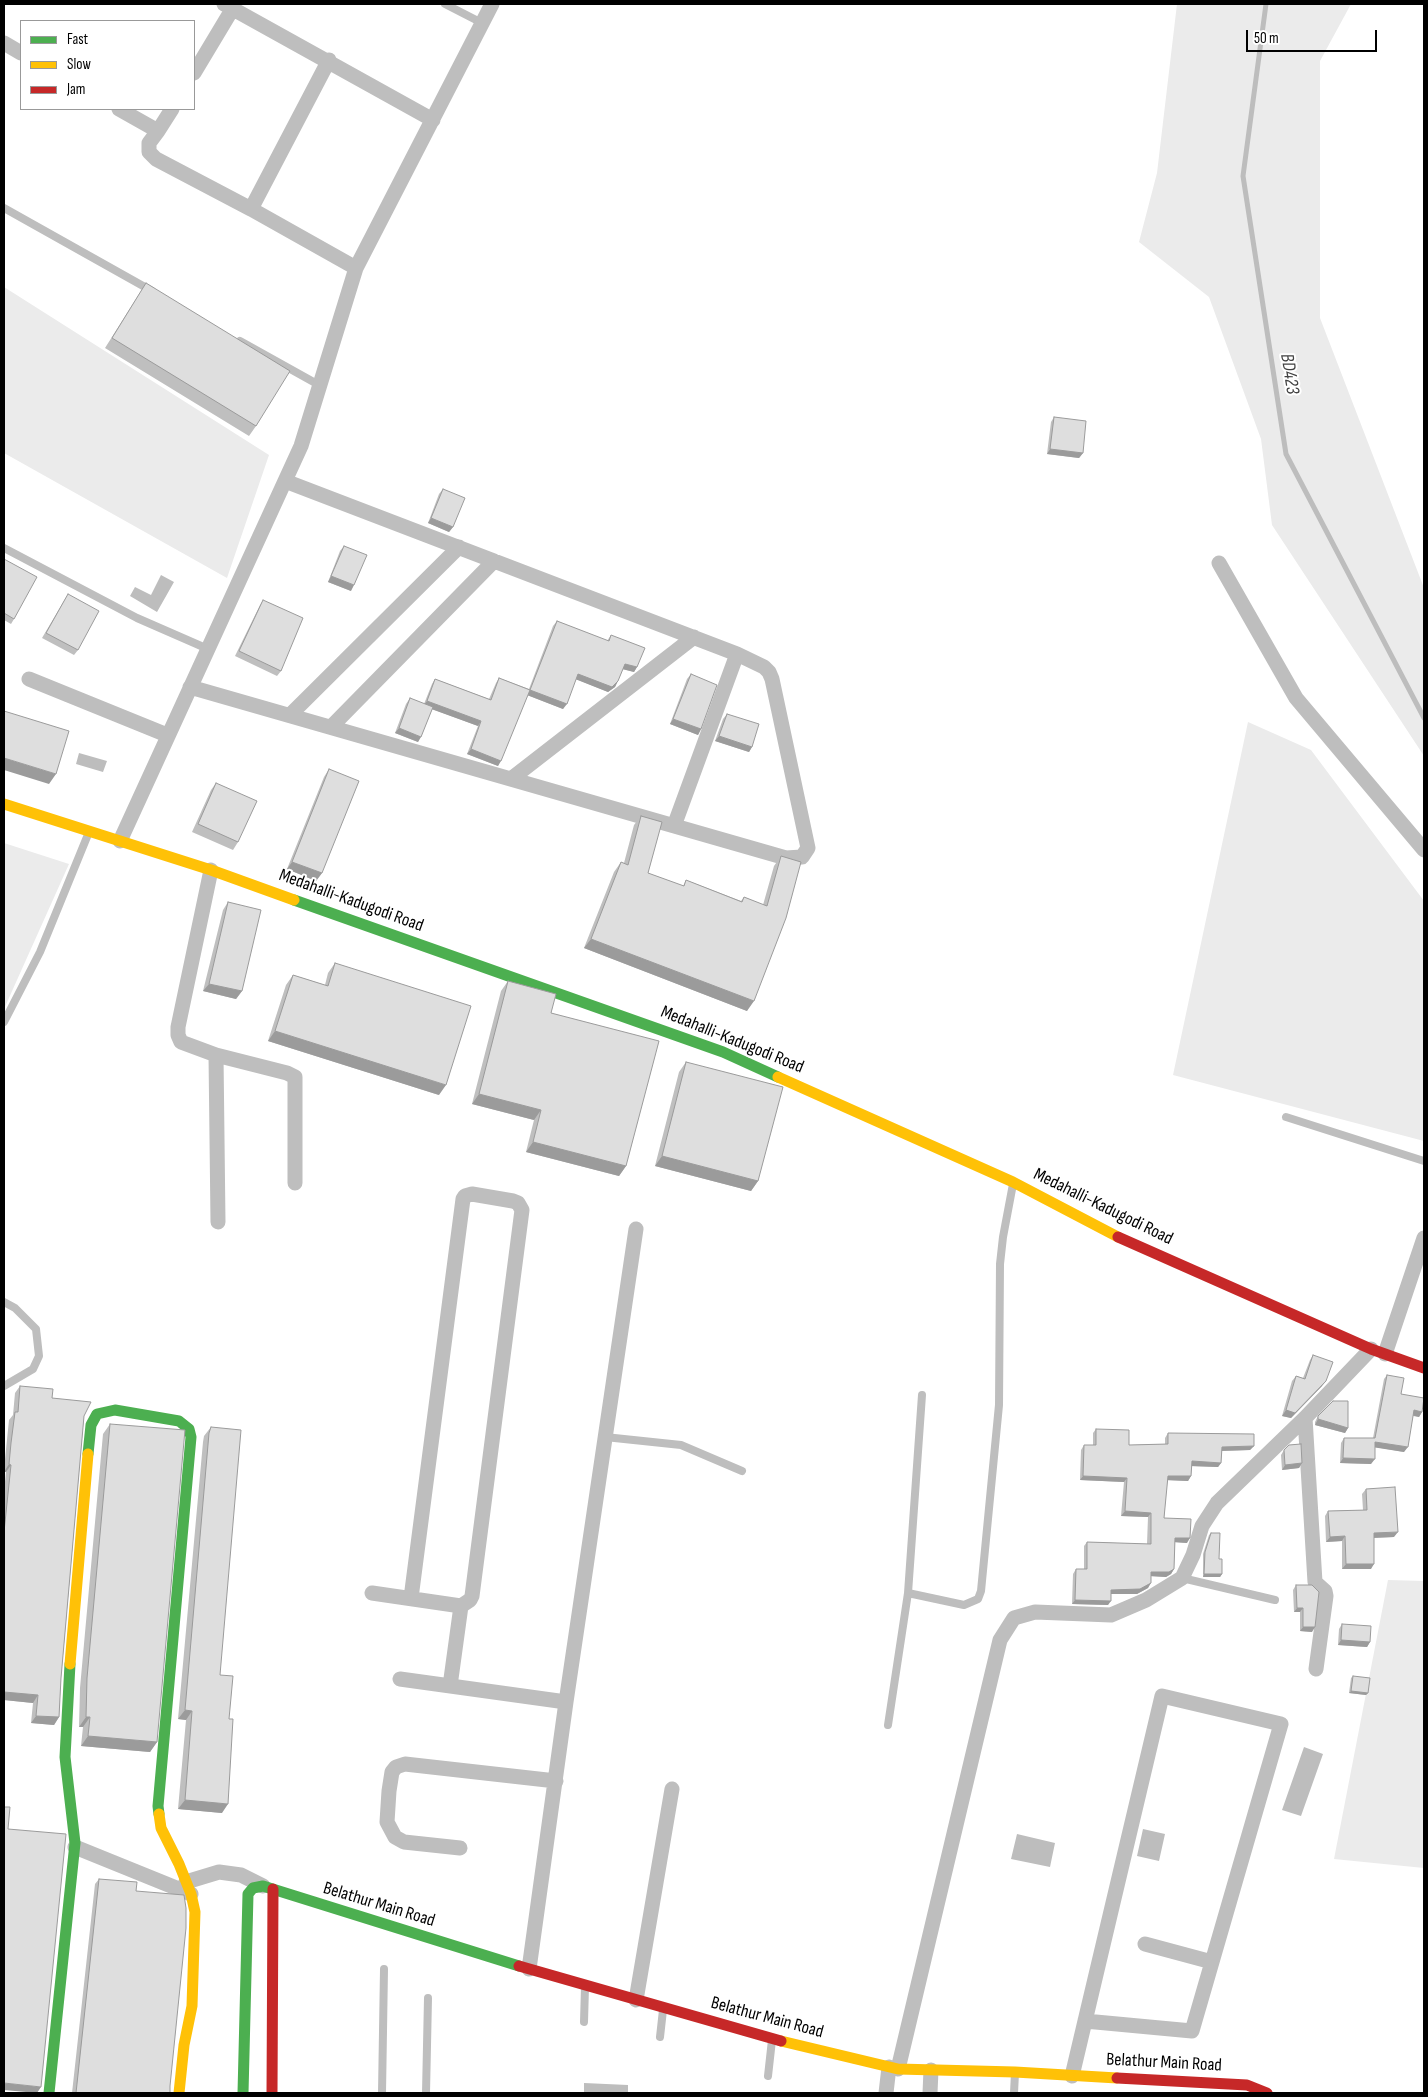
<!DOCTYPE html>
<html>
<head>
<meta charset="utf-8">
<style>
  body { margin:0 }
  #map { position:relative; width:1428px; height:2097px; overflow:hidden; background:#fff; font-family:"Sofia Sans Condensed",sans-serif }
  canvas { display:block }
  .frame { position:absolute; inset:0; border:5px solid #000; pointer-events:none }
  .legend { position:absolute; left:20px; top:20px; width:175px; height:90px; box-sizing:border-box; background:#fff; border:1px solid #999; margin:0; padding:6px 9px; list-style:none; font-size:15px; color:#000 }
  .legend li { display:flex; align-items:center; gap:10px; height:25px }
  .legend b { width:25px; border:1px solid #999 }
  .scale { position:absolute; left:1246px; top:30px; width:131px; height:22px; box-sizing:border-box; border:2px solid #000; border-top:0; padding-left:6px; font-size:15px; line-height:18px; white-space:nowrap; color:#000; -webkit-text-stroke:4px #fff; paint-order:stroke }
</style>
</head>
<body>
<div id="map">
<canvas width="1428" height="2097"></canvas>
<div class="frame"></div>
<ul class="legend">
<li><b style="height:6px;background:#4caf50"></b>Fast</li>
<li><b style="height:6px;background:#ffc107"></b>Slow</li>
<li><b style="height:6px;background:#c62828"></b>Jam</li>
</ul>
<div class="scale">50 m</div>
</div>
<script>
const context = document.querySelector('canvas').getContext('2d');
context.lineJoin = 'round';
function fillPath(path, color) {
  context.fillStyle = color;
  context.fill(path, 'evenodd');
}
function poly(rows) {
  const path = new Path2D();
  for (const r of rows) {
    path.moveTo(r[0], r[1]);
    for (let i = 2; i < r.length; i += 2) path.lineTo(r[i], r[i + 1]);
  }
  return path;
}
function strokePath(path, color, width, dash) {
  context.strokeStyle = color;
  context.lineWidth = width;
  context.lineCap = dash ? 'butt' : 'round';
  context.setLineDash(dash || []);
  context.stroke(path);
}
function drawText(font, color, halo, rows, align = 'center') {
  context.font = font + ' "Sofia Sans Condensed",sans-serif';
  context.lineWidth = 4;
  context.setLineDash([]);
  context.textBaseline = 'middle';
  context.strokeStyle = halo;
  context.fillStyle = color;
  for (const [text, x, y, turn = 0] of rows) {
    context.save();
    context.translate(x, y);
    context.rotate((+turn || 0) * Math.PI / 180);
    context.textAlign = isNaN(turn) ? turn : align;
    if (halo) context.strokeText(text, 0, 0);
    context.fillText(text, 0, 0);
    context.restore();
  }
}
fillPath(poly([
  [1177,4,1351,4,1320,61,1320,318,1424,588,1424,756,1272,525,1261,439,1209,297,1139,242,1157,173],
  [4,287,269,455,227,578,4,453],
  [1248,722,1311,750,1424,901,1424,1141,1173,1075],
  [4,843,69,864,4,1009],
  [1388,1580,1424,1581,1424,1868,1334,1859]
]), '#ebebeb');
fillPath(poly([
  [161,575,174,582,157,612,130,596,135,587,151,595],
  [79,753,107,761,103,772,76,764],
  [1304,1747,1323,1754,1301,1816,1282,1810],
  [1143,1829,1165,1834,1159,1861,1137,1856],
  [1017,1834,1055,1843,1050,1867,1011,1859],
  [584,2083,628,2085,628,2093,584,2093]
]), '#bdbdbd');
strokePath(poly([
  [1266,4,1243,176,1286,454,1424,718]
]), '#bdbdbd', 5);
strokePath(poly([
  [445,4,482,23],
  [4,208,152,291],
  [240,341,319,385],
  [4,548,137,618,208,649],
  [4,1022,40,952,89,832],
  [1286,1117,1424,1161],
  [4,1302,15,1308,36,1329,39,1356,33,1369,4,1386],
  [605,1437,681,1445,742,1471],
  [1182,1578,1275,1600],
  [908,1593,964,1605,978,1599,981,1591,999,1405,1000,1264,1003,1237,1013,1184],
  [888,1725,908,1593,922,1395],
  [584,2022,585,1987],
  [660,2037,663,2010],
  [768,2076,772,2040],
  [382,2093,384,1969],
  [426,2093,428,1998],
  [1014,2093,1015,2073]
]), '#bebebe', 8);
strokePath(poly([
  [224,4,433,120],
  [4,43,21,53],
  [194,73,233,8],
  [119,109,158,131,172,109],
  [158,131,149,143,149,152,156,159,251,209,356,268],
  [251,209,329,60],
  [1219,563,1296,698,1424,850],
  [29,679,167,735],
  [190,687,786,858,802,857,808,848,772,679,769,672,764,667,737,654,285,481],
  [290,715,459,547],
  [331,727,494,561],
  [511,779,694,637],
  [674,826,737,654],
  [120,841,301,446,356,268,492,4],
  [211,870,178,1027,178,1035,181,1042,216,1055,287,1073,295,1077,295,1183],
  [216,1055,218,1222],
  [1385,1354,1424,1238],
  [1305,1418,1315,1582,1325,1591,1326,1596,1316,1669],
  [372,1593,461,1606,470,1600,472,1596,522,1210,518,1203,513,1201,472,1194,465,1196,463,1199,411,1598],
  [400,1679,566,1702],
  [450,1686,461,1606],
  [75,1847,191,1894],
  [460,1848,404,1842,395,1837,387,1822,389,1791,392,1772,396,1767,405,1764,556,1781],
  [186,1882,219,1872,241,1875,263,1886],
  [1145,1944,1212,1962],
  [529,1969,566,1702,636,1229],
  [636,2000,672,1789],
  [898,2069,1000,1640,1014,1618,1035,1612,1111,1615,1146,1600,1182,1578,1193,1555,1202,1526,1217,1503,1305,1418,1371,1349],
  [1072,2076,1085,2021,1162,1696,1281,1724,1192,2031,1085,2021],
  [886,2093,889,2067],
  [930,2093,931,2070]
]), '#bebebe', 15);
strokePath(poly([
  [294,900,723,1052,778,1077],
  [88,1454,91,1425,97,1414,115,1410,179,1421,189,1429,191,1437,158,1806,159,1814],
  [49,2093,75,1843,65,1757,70,1664],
  [243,2093,248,1894,253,1888,263,1886,519,1966]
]), '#4caf50', 11);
strokePath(poly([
  [4,804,211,870,294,900],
  [778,1077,1013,1182,1118,1237],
  [70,1664,88,1454],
  [159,1814,161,1828,179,1864,191,1894,195,1912,192,2006,184,2045,179,2093],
  [781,2041,898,2069,1015,2072,1117,2078]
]), '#ffc107', 11);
strokePath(poly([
  [1118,1237,1371,1349,1424,1368],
  [519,1966,781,2041],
  [1117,2078,1247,2085,1267,2093],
  [272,2093,273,1889]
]), '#c62828', 11);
fillPath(poly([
  [146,283,256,426,249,436,105,348],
  [1054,417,1083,453,1079,458,1047,454,1051,422],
  [443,489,453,527,449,532,428,523,439,494],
  [344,546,351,591,328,582,340,551],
  [4,559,14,619,11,624,4,620],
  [68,594,78,650,74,655,42,638],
  [263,600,281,671,277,676,235,656,260,605],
  [557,621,607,641,611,635,637,667,634,672,623,669,615,687,608,692,576,679,563,709,527,695,498,766,467,754,478,726,432,709,418,742,395,733,406,704,410,698,424,704,432,684,435,679,489,699,496,683,499,678,529,689,553,626],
  [691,674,701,729,698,735,670,724,687,679],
  [727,714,752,747,749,752,715,741,723,719],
  [329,769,322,873,316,881,287,869,324,777],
  [216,783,238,842,233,850,192,832,211,790],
  [641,816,648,873,683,886,686,880,741,901,744,897,763,905,774,866,781,856,747,1011,584,948,614,872,621,862,624,863,634,825],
  [228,902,242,991,236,999,203,991,223,910],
  [335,963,439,1095,268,1041,286,985,293,975,325,985,328,973],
  [508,981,551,1013,626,1166,619,1176,526,1152,534,1120,472,1104,501,991],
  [686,1062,758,1181,751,1191,655,1166,679,1072],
  [1313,1355,1322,1386,1291,1418,1282,1416,1292,1381,1296,1376,1303,1378,1310,1360],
  [1387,1375,1401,1394,1422,1412,1419,1417,1413,1416,1404,1452,1375,1447,1371,1464,1340,1463,1341,1443,1344,1438,1373,1438,1384,1379],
  [20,1386,52,1398,84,1416,61,1678,59,1717,54,1725,31,1723,33,1703,4,1700,4,1491,6,1472,4,1472,4,1469,9,1420,13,1415,15,1393],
  [1318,1416,1348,1428,1345,1433,1315,1425,1315,1422],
  [110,1424,157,1742,150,1752,81,1746,83,1727,79,1727,80,1688,103,1434],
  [211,1427,220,1675,222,1813,178,1809,186,1720,178,1719,203,1442,204,1436],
  [1096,1429,1129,1445,1165,1444,1165,1438,1168,1433,1254,1446,1250,1450,1222,1451,1221,1463,1218,1467,1192,1466,1191,1476,1188,1481,1167,1480,1164,1518,1187,1543,1175,1542,1174,1569,1171,1574,1166,1577,1151,1576,1148,1588,1137,1594,1111,1594,1108,1605,1072,1604,1073,1574,1076,1569,1084,1569,1084,1546,1087,1542,1147,1544,1148,1517,1121,1516,1124,1482,1080,1480,1081,1450,1084,1445,1093,1445,1093,1433],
  [1284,1450,1302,1463,1299,1468,1282,1470,1281,1455],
  [1366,1489,1394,1537,1374,1538,1371,1569,1342,1569,1342,1541,1326,1542,1325,1516,1328,1511,1363,1510,1362,1494],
  [1211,1533,1222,1574,1220,1577,1203,1577,1203,1554,1209,1535],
  [1296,1585,1312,1632,1300,1631,1300,1612,1294,1612,1293,1590],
  [1342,1624,1370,1642,1367,1647,1338,1645,1339,1629],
  [1353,1676,1368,1693,1366,1695,1349,1693,1351,1678],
  [99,1879,136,1891,170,2086,170,2093,72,2093,95,1884]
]), '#bfbfbf');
fillPath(poly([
  [1050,449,1083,453,1079,458,1047,454],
  [431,518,453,527,449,532,428,523],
  [331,576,354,585,351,591,328,582],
  [625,664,637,667,634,672,622,669],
  [578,674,618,681,615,687,608,692,575,679],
  [530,690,567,704,563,709,527,695],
  [427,701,481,721,478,726,423,706],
  [673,719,701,729,698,735,670,724],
  [399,728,421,737,418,742,395,733],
  [719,736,752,747,749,752,715,741],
  [471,749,501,761,498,766,467,754],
  [4,758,56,774,49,784,4,770],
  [292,862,322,873,316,881,287,869],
  [591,939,754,1001,747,1011,584,948],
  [209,984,242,991,236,999,203,991],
  [275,1031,446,1085,439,1095,268,1041],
  [479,1094,541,1110,534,1120,472,1104],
  [533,1142,626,1166,619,1176,526,1152],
  [662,1156,758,1181,751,1191,655,1166],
  [1326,1381,1322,1386,1291,1418,1282,1416,1286,1410],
  [1414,1410,1422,1412,1419,1417,1411,1415],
  [1318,1419,1348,1428,1345,1433,1315,1425],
  [1375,1442,1408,1447,1404,1452,1372,1447],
  [1254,1446,1250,1450,1219,1451,1222,1447],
  [1343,1458,1375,1459,1371,1464,1340,1463],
  [1192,1461,1221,1463,1218,1467,1189,1466],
  [1302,1463,1299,1468,1282,1470,1285,1465],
  [9,1464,11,1465,6,1472,4,1472],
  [1083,1476,1127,1478,1124,1482,1080,1480],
  [1168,1476,1191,1476,1188,1481,1164,1480],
  [1125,1511,1151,1513,1148,1517,1121,1516],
  [1398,1532,1394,1537,1370,1538,1374,1533],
  [1345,1536,1342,1541,1326,1542,1330,1537],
  [1175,1538,1190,1538,1187,1543,1172,1542],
  [1346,1564,1374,1564,1371,1569,1342,1569],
  [1174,1569,1171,1574,1166,1577,1148,1576,1151,1572],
  [1204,1574,1222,1574,1220,1577,1203,1577],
  [1151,1583,1148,1588,1137,1594,1108,1594,1111,1590],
  [1075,1600,1111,1601,1108,1605,1072,1604],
  [1297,1608,1303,1608,1300,1612,1294,1612],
  [1303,1627,1315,1627,1312,1632,1300,1631],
  [1341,1640,1370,1642,1367,1647,1338,1645],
  [1351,1691,1368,1693,1366,1695,1349,1693],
  [4,1692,38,1695,33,1703,4,1700],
  [185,1710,192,1711,186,1720,178,1719],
  [36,1716,59,1717,54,1725,31,1723],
  [86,1717,90,1717,83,1727,79,1727],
  [88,1736,157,1742,150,1752,81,1746],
  [185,1800,228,1804,222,1813,178,1809],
  [4,2083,41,2087,37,2093,4,2090]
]), '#9b9b9b');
const building = poly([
  [146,283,290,371,256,426,112,338,146,283],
  [1054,417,1086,421,1083,453,1050,449,1054,417],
  [443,489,465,498,453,527,431,518,443,489],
  [344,546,367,555,354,585,331,576,344,546],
  [4,559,37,577,14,619,4,613,4,559],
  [68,594,99,611,78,650,46,633,68,594],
  [263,600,303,618,281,671,239,651,263,600],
  [557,621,609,641,611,635,645,648,637,667,625,664,618,681,612,687,578,674,567,704,530,690,557,621],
  [691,674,717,685,701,729,673,719,691,674],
  [499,678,530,690,501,761,471,749,481,721,427,701,435,679,491,700,499,678],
  [410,698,433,707,421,737,399,728,410,698],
  [4,711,69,731,56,774,4,758,4,711],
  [727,714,759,724,752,747,719,736,727,714],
  [329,769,359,781,322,873,292,862,329,769],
  [216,783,257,801,238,842,198,824,216,783],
  [641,816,662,822,648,873,684,886,686,880,742,902,744,897,767,906,781,856,801,862,786,918,754,1001,591,939,621,862,628,865,641,816],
  [228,902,261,910,242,991,209,984,228,902],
  [335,963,471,1006,446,1085,275,1031,293,975,328,986,335,963],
  [508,981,556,994,551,1013,659,1041,626,1166,533,1142,541,1110,479,1094,508,981],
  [686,1062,783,1087,758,1181,662,1156,686,1062],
  [1313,1355,1333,1362,1326,1381,1295,1413,1286,1410,1296,1376,1305,1379,1313,1355],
  [1387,1375,1404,1378,1401,1394,1424,1398,1422,1412,1414,1410,1408,1447,1375,1442,1375,1459,1343,1458,1344,1438,1375,1438,1387,1375],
  [20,1386,53,1389,52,1398,91,1402,84,1416,61,1678,59,1717,36,1716,38,1695,4,1692,4,1532,11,1465,9,1464,11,1443,15,1412,18,1412,20,1386],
  [1333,1401,1348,1401,1348,1428,1318,1419,1318,1416,1333,1401],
  [110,1424,185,1430,157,1742,88,1736,90,1717,86,1717,87,1678,110,1424],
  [211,1427,241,1430,220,1675,233,1676,229,1719,233,1719,228,1804,185,1800,192,1711,185,1710,209,1433,211,1427],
  [1096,1429,1129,1430,1129,1445,1168,1444,1168,1433,1254,1434,1254,1446,1222,1447,1221,1463,1192,1461,1191,1476,1168,1476,1164,1518,1191,1519,1190,1538,1175,1538,1174,1569,1169,1572,1151,1572,1151,1583,1140,1589,1111,1590,1111,1601,1075,1600,1076,1569,1087,1569,1087,1542,1151,1544,1151,1513,1125,1511,1127,1478,1083,1476,1084,1445,1096,1445,1096,1429],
  [1301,1444,1302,1463,1285,1465,1284,1450,1289,1445,1301,1444],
  [1395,1487,1398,1532,1374,1533,1374,1564,1346,1564,1345,1536,1330,1537,1328,1511,1367,1510,1366,1489,1395,1487],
  [1211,1533,1220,1533,1219,1559,1222,1559,1222,1574,1204,1574,1205,1552,1211,1533],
  [1296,1585,1312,1585,1319,1592,1315,1627,1303,1627,1303,1608,1297,1608,1296,1585],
  [1342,1624,1371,1626,1370,1642,1341,1640,1342,1624],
  [1353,1676,1370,1678,1368,1693,1351,1691,1353,1676],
  [4,1807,10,1807,8,1829,66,1834,41,2087,4,2083,4,1807],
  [99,1879,137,1882,136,1891,184,1895,186,1908,186,1928,170,2086,170,2093,76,2093,99,1879]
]);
fillPath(building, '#dedede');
strokePath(building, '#9b9b9b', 1);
drawText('18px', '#000', '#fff', [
  ["Medahalli-Kadugodi Road",351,901,20],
  ["Medahalli-Kadugodi Road",732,1040,22],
  ["Medahalli-Kadugodi Road",1103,1207,26],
  ["Belathur Main Road",379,1905,17],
  ["Belathur Main Road",767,2018,15],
  ["Belathur Main Road",1164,2063,3]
]);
drawText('italic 19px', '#424242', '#fff', [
  ["BD423",1289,374,81]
]);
</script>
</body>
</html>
